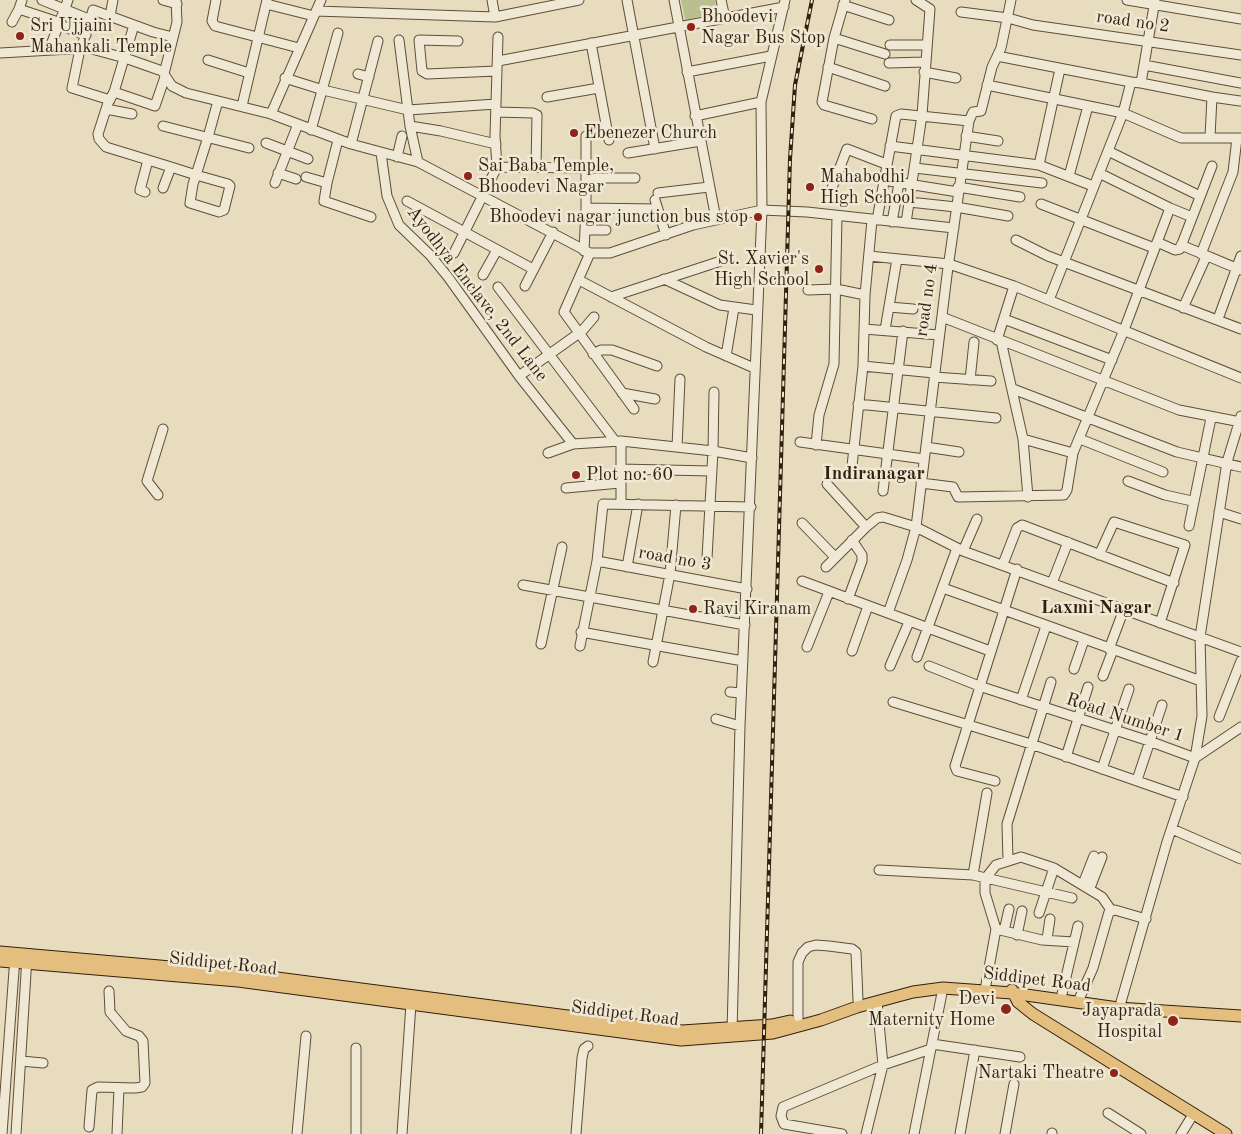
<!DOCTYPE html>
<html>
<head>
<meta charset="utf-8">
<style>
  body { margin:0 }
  canvas { display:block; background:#e7dcbe }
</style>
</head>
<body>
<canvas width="1241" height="1134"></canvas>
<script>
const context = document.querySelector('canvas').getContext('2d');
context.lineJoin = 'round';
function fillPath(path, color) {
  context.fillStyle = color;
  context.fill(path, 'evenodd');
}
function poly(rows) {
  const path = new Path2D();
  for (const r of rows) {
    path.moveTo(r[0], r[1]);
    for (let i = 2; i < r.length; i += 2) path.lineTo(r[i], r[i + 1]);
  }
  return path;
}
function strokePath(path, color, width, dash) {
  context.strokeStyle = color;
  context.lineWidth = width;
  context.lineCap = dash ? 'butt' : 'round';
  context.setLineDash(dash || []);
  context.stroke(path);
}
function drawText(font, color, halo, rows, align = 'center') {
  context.font = font + ' "Old Standard TT",serif';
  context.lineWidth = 5;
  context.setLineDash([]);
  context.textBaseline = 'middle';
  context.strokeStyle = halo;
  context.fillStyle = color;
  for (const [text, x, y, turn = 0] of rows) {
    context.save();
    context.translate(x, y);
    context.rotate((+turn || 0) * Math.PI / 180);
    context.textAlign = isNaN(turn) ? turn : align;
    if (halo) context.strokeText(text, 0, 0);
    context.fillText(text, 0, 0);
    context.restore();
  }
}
fillPath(poly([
  [681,0,715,0,717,13,685,20]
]), '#b9bf8f');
const minor = poly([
  [22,0,19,9,58,22],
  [42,0,91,20],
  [163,0,177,4],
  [216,0,212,21,215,26,299,48],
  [492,0,495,17,579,0],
  [627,0,655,149],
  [674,0,716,219],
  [721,0,725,18],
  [845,0,834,38,822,102,824,105,872,119],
  [1127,0,1241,19],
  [266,4,314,16],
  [843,5,889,20],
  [316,11,495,17],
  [961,12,1008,18,1033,25,1241,55],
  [110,16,113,0],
  [12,22,19,9],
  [57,24,86,35],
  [134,25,114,92,108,103,98,134,99,139,106,147,171,167,163,188],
  [834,38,885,54],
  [399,40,410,126,418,162],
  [458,41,419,40,422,71,427,74,497,71],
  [591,43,609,140],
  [890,45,927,45],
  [80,49,72,88,110,100],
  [81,49,93,10,153,32,173,37],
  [49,50,68,0],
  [0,53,88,48,125,58,162,71,172,86,186,93,271,114,351,144,418,162,590,253,610,253,693,225,762,210,807,212,954,228],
  [997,56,1131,82],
  [208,60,249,73],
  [498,61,784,7],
  [889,63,925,62],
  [1144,65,1241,83],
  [828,67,885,86],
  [687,72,771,56],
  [924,72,956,78],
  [164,74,177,22,176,0],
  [358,74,369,77],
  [285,78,323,90,408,110,496,104],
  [1141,83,1212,97,1210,137],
  [987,85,1123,113,1181,138,1241,138],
  [114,92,155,106,165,77],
  [547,97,599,88],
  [1212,97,1240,101],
  [242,106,267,0],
  [106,109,132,114],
  [496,112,533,113,537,115,536,167],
  [271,114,321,0],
  [695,116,761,102],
  [163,126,249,148],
  [410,126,441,131,496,144],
  [311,130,338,33],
  [966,136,998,141],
  [266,143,308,159],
  [351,144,378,41],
  [890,146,1039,165,1093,186],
  [1108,151,1200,196],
  [381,153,387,196,399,225,430,255,448,277,519,376,573,444],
  [628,153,701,141],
  [397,157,402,136],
  [1039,165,1060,69],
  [171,167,196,175,228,184,230,186,224,210,219,212,190,203,193,184,196,175,208,137,218,101],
  [497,167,586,168],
  [915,168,1042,183],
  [278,173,296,179],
  [1099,173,1170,208,1192,217],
  [1069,176,1088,106],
  [306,177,327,183,338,140],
  [586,178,635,178],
  [883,180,958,192],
  [275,183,298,124],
  [327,183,324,201,371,217],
  [958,187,1020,197],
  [832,188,847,149,886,164],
  [145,192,140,190,148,160],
  [658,193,709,187],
  [655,200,666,235],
  [407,201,533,269],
  [909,202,956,207,1008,216],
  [1041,204,1154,248],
  [586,208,658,209],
  [877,220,896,116,901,114,969,121],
  [892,222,899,183],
  [906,223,922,115,930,9,916,0],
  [586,230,606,230],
  [1016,240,1048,256,1241,329],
  [1157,242,1175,250,1180,249,1212,166],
  [1181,245,1241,270],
  [584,251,586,208,586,136],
  [454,253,497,167,495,136,498,37],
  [590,253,564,312,634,409],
  [1201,254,1233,172,1237,138],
  [869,256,949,264,1014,286,1241,378],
  [483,275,497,250],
  [664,279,720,305,756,310],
  [579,280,706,347,754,368],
  [525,286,553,232],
  [498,287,615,441],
  [808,290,836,289,865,295],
  [611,297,727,259],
  [1049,300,1123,113,1131,82,1141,83,1155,0],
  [889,307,913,309],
  [1183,308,1206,257],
  [942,317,1179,410,1241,422],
  [1004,319,1112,360],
  [1218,319,1241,256],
  [864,329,939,335],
  [885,330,897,259],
  [997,340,1014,286],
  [1001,341,1023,439,1028,497],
  [593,354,601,350,612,350,657,366],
  [726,356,734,308],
  [863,366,934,373],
  [519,376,582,331,594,317],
  [934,377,991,381],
  [970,380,974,342],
  [1013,389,1177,452,1241,467],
  [622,393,655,399],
  [858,404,996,418],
  [1023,439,1073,453],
  [1080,439,1163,472],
  [621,441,621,503],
  [800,442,924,459],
  [816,445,819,415,834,364,837,216],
  [677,447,680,379],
  [926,447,959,452],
  [548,453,573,444,621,441,713,451,752,458],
  [620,469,711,471],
  [851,475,863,366,865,295,872,220],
  [1128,481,1165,495,1192,501],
  [921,483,953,487,958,497,1064,495,1067,490,1073,453,1124,330,1170,208],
  [827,484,866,527],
  [566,488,620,483],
  [883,491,903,331],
  [158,495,147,481,163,429],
  [1219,512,1241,519],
  [802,523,835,557],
  [1189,526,1211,418],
  [963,551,977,519],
  [1099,555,1114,522,1185,545,1160,623],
  [707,558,713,451,714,392],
  [597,561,747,589],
  [1003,564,1017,528,1022,525,1174,583],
  [627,567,638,504],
  [826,567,866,527,877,518,883,517,916,527,963,551,1241,652],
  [802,581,990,651],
  [1052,583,1068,542],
  [523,585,745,625],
  [943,588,1201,681],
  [848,599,862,561,862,555,852,540],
  [888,613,907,560,916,527,947,275,969,121,973,112,981,111,992,67,1001,48,1011,0],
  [581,632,743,661],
  [541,644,562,547],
  [580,646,597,561,603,504,751,507],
  [807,647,829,592],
  [1109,649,1124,609],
  [852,651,868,606],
  [917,657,957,548],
  [653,662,670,574,676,505],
  [890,666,909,622],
  [929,666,979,686,1149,741,1195,758,1241,727],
  [1074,669,1084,640],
  [1103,676,1113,650],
  [730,692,741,693],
  [1021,700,1046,626],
  [893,702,1031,744,1183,797],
  [1219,717,1241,661],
  [716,719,740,726],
  [1066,757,1088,687],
  [1102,769,1129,689],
  [1137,780,1162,705],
  [995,781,957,771,955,766,1017,569],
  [1172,829,1241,859],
  [1008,860,1007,824,1051,682],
  [879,870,973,875,1072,898],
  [973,875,987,793],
  [1083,884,1094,856],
  [1090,888,1102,857],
  [1039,913,1054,868],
  [996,929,1042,940,1074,942],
  [1004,931,1009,909],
  [1017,935,1022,911],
  [1047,939,1050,919],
  [985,990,996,929,985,893,985,879,996,865,1021,857,1054,868,1102,897,1111,910],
  [1062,994,1078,926],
  [1080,997,1093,968,1109,912,1115,910,1146,919],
  [1121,1002,1167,842,1195,758,1202,716,1200,637,1227,462,1241,416],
  [798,1020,798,962,802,953,808,947,816,945,829,946,852,949,856,952,858,1000],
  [732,1032,740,726,762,210,761,102,785,0],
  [932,1044,1020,1057],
  [356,1048,356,1134],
  [21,1061,43,1063],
  [1108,1113,1141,1134],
  [89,1127,92,1090,98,1087,135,1088,142,1087,145,1083,143,1041,139,1036,126,1031,110,1012,109,991],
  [2,1134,15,957],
  [16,1134,27,957],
  [117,1134,119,1088],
  [297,1134,306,1036],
  [402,1134,411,1004],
  [576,1134,582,1058,584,1049,588,1046],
  [842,1134,784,1124,781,1116,783,1107,883,1065,931,1049],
  [866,1134,883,1065,877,1002],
  [914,1134,943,988],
  [960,1134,975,1050],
  [1005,1134,1014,1084],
  [1052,1134,1052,1133],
  [1181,1134,1194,1113]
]);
const major = poly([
  [0,952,239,973,682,1031,772,1025,790,1021],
  [0,961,238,981,681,1040,773,1033,821,1020,857,1007,913,992,943,988,1012,993,1118,1008,1241,1016],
  [1012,990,1018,1002,1033,1014,1226,1134]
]);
strokePath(minor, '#604e38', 11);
strokePath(major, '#331f0b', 13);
strokePath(minor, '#efe8d5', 9);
strokePath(major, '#e4be7f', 11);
const rail = poly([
  [761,1134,790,159,795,85,812,0]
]);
strokePath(rail, '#331f0b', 4);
strokePath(rail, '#efe8d5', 2, [5.5]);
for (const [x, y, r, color] of [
  [691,27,5,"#8f2418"],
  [20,36,5,"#8f2418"],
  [574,133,5,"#8f2418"],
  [468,176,5,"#8f2418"],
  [810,187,5,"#8f2418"],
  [758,217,5,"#8f2418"],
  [819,269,5,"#8f2418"],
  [576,475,5,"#8f2418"],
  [693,609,5,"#8f2418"],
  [1006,1009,6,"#8f2418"],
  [1173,1021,6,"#8f2418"],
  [1114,1073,5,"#8f2418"]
]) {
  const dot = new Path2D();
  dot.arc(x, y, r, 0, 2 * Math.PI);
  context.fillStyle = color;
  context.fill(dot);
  strokePath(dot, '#efe8d5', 2);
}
drawText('18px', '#331f0b', '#efe8d5', [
  ["Bhoodevi",701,17],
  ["Nagar Bus Stop",701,38],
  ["Sri Ujjaini",30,26],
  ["Mahankali Temple",30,47],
  ["Ebenezer Church",584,133],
  ["Sai Baba Temple,",478,166],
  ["Bhoodevi Nagar",478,187],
  ["Mahabodhi",820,177],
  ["High School",820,198],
  ["Bhoodevi nagar junction bus stop",748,217,"right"],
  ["St. Xavier's",809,259,"right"],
  ["High School",809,280,"right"],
  ["Plot no: 60",586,475],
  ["Ravi Kiranam",703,609],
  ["Devi",995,999,"right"],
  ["Maternity Home",995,1020,"right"],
  ["Jayaprada",1162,1011,"right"],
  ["Hospital",1162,1032,"right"],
  ["Nartaki Theatre",1104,1073,"right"]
], 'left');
drawText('18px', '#331f0b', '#efe8d5', [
  ["road no 2",1133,22,8],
  ["Ayodhya Enclave, 2nd Lane",477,294,52],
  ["road no 4",927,300,-82],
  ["road no 3",675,559,10],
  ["Road Number 1",1125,718,18],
  ["Siddipet Road",223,964,6],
  ["Siddipet Road",1037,980,7],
  ["Siddipet Road",625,1014,7]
]);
drawText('bold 19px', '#331f0b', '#efe8d5', [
  ["Indiranagar",874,474],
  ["Laxmi Nagar",1096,608]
]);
</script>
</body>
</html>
